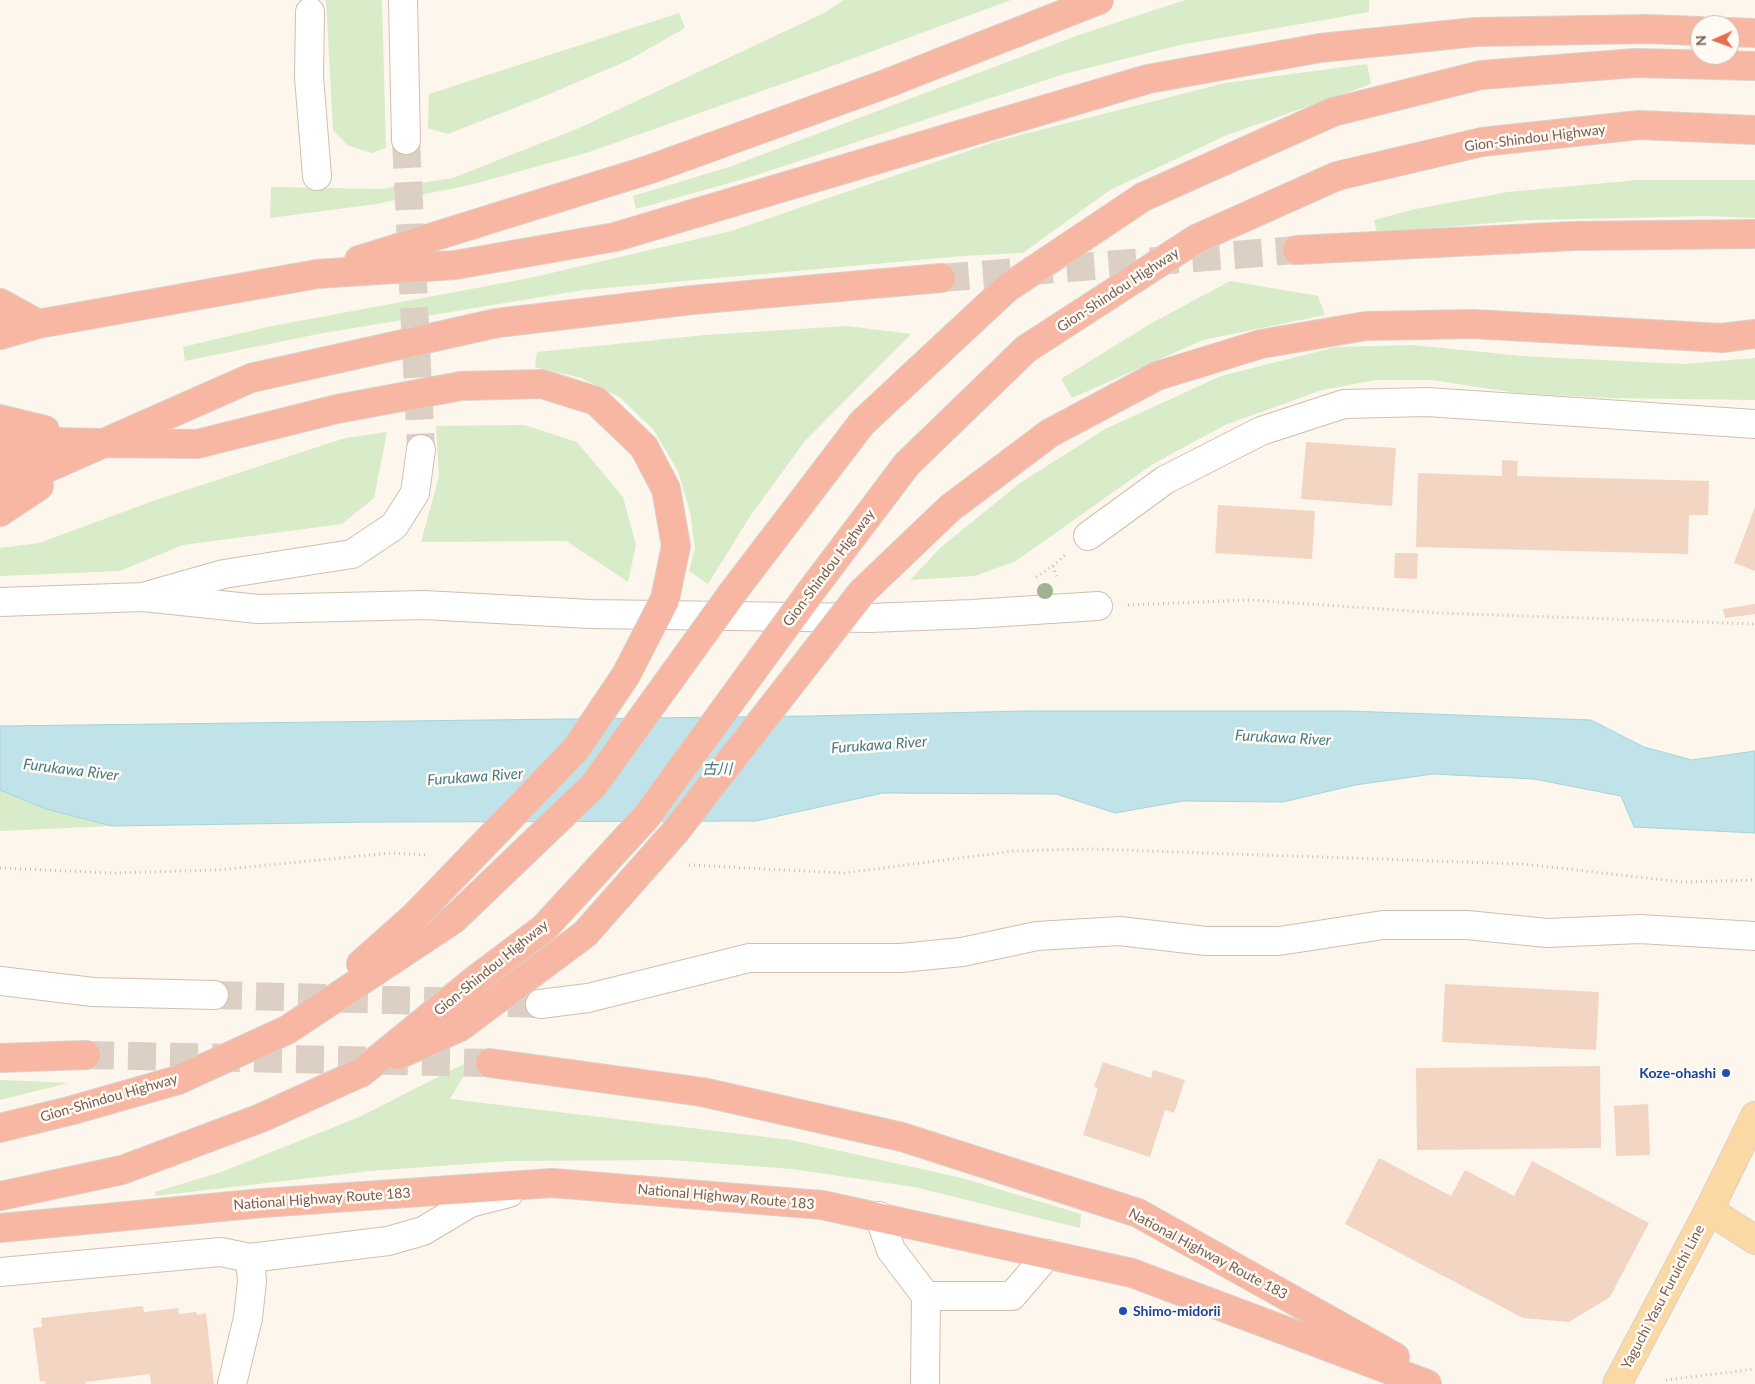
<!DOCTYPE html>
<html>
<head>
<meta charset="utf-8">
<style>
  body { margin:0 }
  #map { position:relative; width:1755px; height:1384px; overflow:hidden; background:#fdf6ec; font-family:Lato,sans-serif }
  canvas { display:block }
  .north { position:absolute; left:1690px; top:15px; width:50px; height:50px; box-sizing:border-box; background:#fffaf3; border:1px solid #cabbb1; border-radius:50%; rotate:268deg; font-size:14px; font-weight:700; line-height:20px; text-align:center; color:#7a5c4d }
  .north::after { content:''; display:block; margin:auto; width:18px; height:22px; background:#e76f51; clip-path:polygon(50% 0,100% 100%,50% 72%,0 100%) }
</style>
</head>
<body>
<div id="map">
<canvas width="1755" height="1384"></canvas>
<div class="north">N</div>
</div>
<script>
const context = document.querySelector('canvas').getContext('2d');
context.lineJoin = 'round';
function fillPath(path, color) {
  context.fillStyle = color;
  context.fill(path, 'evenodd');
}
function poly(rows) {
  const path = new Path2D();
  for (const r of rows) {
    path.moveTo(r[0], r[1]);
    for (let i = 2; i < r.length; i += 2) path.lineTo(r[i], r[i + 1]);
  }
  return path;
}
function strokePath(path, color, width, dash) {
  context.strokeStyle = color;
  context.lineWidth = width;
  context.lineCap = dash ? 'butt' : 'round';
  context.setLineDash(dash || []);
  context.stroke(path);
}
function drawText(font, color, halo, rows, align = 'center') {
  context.font = font + ' Lato,"Noto Sans JP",sans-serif';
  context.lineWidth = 5;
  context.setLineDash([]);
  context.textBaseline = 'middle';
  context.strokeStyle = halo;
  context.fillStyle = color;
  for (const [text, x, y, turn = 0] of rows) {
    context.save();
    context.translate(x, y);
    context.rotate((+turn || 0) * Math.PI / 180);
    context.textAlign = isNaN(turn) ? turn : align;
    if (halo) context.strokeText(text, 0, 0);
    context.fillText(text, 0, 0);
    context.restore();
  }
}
fillPath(poly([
  [326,0,382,0,386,148,372,153,347,145,333,130],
  [844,0,1011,0,813,73,589,152,470,185,376,204,270,218,271,187,381,189,453,178,579,128,824,13],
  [1185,0,1369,0,1369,12,1180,45,1064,74,744,179,636,209,633,196,729,167,1079,35],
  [679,13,685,28,629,60,540,98,448,134,428,128,429,94],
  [1367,64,1371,84,1227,135,1110,190,1023,253,964,256,583,290,318,334,185,361,183,347,267,327,530,278,731,231,997,141,1225,83],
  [1638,180,1755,180,1755,218,1706,216,1527,220,1377,233,1374,220,1415,209,1508,192],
  [1230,281,1318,296,1325,315,1203,340,1072,398,1061,379,1150,324],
  [847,326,911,334,804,442,749,518,708,584,689,571,695,548,690,512,678,471,653,429,619,397,581,378,535,367,537,352,705,335],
  [1413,345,1522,356,1683,364,1755,358,1755,400,1608,398,1517,393,1432,380,1376,380,1322,390,1225,425,1153,464,1016,561,975,576,910,580,940,548,1020,483,1105,429,1221,376,1336,347],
  [524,425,577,442,623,497,636,545,628,582,566,541,421,542,439,476,436,426],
  [387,432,374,498,342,524,183,545,120,571,0,576,0,548,39,543,153,501,345,438],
  [0,790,46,809,112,826,0,831],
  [474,1059,450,1099,791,1140,962,1178,1081,1214,1080,1228,914,1187,792,1169,671,1160,509,1161,370,1171,155,1196,155,1192,221,1172,357,1118],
  [0,1080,4,1080,68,1083,0,1100]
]), '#d8ecc9');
const water = poly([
  [1026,711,1350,711,1591,720,1644,747,1692,760,1755,751,1755,833,1634,827,1621,796,1534,779,1433,774,1355,785,1283,802,1183,801,1115,813,1056,794,883,793,756,821,373,822,112,826,46,809,0,790,0,726,810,716,1026,711]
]);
fillPath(water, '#bfe3e8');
strokePath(water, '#a5d3da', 1);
fillPath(poly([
  [1306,442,1396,448,1392,506,1301,499],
  [1502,460,1518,461,1517,476,1709,481,1708,515,1689,515,1688,554,1416,547,1418,473,1502,476],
  [1218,505,1315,511,1312,559,1215,553],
  [1755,507,1755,571,1734,563],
  [1395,553,1418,553,1417,579,1394,578],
  [1755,604,1755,614,1725,618,1723,609],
  [1445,984,1599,992,1596,1050,1442,1042],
  [1103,1062,1151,1078,1153,1070,1185,1080,1174,1113,1165,1110,1150,1157,1083,1135,1098,1088,1094,1087],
  [1600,1066,1601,1148,1417,1150,1416,1068],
  [1648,1104,1650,1155,1616,1156,1614,1106],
  [1379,1158,1451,1196,1465,1170,1514,1196,1532,1161,1649,1223,1610,1297,1569,1322,1523,1318,1345,1224],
  [143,1306,144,1312,178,1308,179,1314,196,1312,197,1315,206,1313,214,1384,151,1384,150,1374,86,1382,86,1384,45,1384,45,1381,40,1382,33,1328,42,1327,41,1318]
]), '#f3d5c3');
strokePath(poly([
  [406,140,421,449],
  [214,995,540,1004]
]), '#dcd0c4', 28, [28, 14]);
strokePath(poly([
  [941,278,1297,250],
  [86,1055,490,1063]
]), '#dcd0c4', 28, [28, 14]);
const minor = poly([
  [403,0,406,140],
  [310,12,309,77,317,176],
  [1088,536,1165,480,1261,431,1344,404,1427,402,1755,424],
  [143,597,258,609,424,605,590,614,870,618,972,614,1098,606],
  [0,602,143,597,224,574,352,554,394,526,415,493,421,449],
  [0,981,93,992,214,995],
  [540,1004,588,998,749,958,901,958,962,952,1037,936,1119,931,1206,941,1279,941,1383,925,1467,925,1547,933,1640,929,1755,936],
  [879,1216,891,1250,926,1296,925,1384],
  [0,1272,221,1252,250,1258,388,1241,423,1231,470,1203,509,1193],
  [926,1296,1012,1296,1048,1254],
  [232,1384,248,1318,252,1281,250,1258]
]);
const major = poly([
  [1709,1210,1755,1240],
  [1617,1384,1709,1210,1755,1116]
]);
const highway = poly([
  [1730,32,1755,33],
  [1297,250,1574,236,1755,234],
  [359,260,648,170,888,83,1099,0],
  [0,303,38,324],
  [0,335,38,324,317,274,455,265,615,237,1148,79,1320,48,1476,32,1646,29,1700,31],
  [0,419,45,430],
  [0,441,102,443,197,444,337,409,461,386,542,384,596,401,644,447,666,489,676,546,665,599],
  [0,461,42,454],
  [0,489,251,378,497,323,692,300,941,278],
  [0,512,39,486],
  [733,592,862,423,1007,288,1143,197,1333,112,1481,75,1636,63,1755,66],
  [862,592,950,508,1050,433,1157,376,1261,344,1366,326,1473,324,1722,338,1755,334],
  [808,595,907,464,1026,349,1196,239,1337,176,1482,142,1639,125,1755,130],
  [361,964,416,915],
  [398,1055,460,1027,585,934],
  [0,1058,86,1055],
  [490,1063,702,1092,902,1137,1138,1213,1395,1357],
  [0,1128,73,1110,178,1080,287,1030,454,919],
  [0,1196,122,1170,261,1118,362,1072,475,980,544,928],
  [0,1228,263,1203,552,1183,822,1205,1132,1273,1427,1384]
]);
strokePath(minor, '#d1beb0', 30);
strokePath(major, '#dad1cd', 30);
strokePath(highway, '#dad1cd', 30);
strokePath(poly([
  [1053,566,1057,577],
  [1036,577,1053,566,1065,555],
  [1128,605,1249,600,1440,613,1755,624],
  [689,865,844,873,1014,851,1090,849,1523,864,1683,882,1755,880],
  [0,868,112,873,217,870,391,853,428,855],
  [1666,1380,1755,1369]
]), '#d9b8a5', 3, [1, 4]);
strokePath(minor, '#fff', 28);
strokePath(major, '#fbd9a5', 28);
strokePath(highway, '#f7b7a3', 28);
const highwayBridge = poly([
  [416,915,576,749,626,675,665,599],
  [454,919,593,786,733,592],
  [544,928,647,816,808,595],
  [585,934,675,832,862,592]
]);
strokePath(highwayBridge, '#dad1cd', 30, []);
strokePath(highwayBridge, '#f7b7a3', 28);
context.fillStyle = '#a0b28e';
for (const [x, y] of [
  [1045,591]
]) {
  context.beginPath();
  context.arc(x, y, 8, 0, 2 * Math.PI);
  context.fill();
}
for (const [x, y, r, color] of [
  [1726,1073,5,"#1a4fb4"],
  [1123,1311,5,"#1a4fb4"]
]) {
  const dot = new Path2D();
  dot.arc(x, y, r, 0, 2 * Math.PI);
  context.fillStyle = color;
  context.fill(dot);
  strokePath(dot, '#fffaf3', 2);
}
drawText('14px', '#7a5c4d', '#fffaf3', [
  ["Gion-Shindou Highway",1535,138,-7],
  ["Gion-Shindou Highway",1118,290,-33],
  ["Gion-Shindou Highway",829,568,-53],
  ["Gion-Shindou Highway",491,968,-39],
  ["Gion-Shindou Highway",109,1098,-16],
  ["National Highway Route 183",726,1197,5],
  ["National Highway Route 183",322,1199,-4],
  ["National Highway Route 183",1208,1254,28],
  ["Yaguchi Yasu Furuichi Line",1663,1297,-62]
]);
drawText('bold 14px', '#164399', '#fffaf3', [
  ["Koze-ohashi",1716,1073],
  ["Shimo-midorii",1133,1311,"left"]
], 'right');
drawText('italic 15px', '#437c86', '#fffaf3', [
  ["Furukawa River",1283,738,3],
  ["Furukawa River",879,745,-4],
  ["古川",717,769],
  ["Furukawa River",71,770,7],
  ["Furukawa River",475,777,-4]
]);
</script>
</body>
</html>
